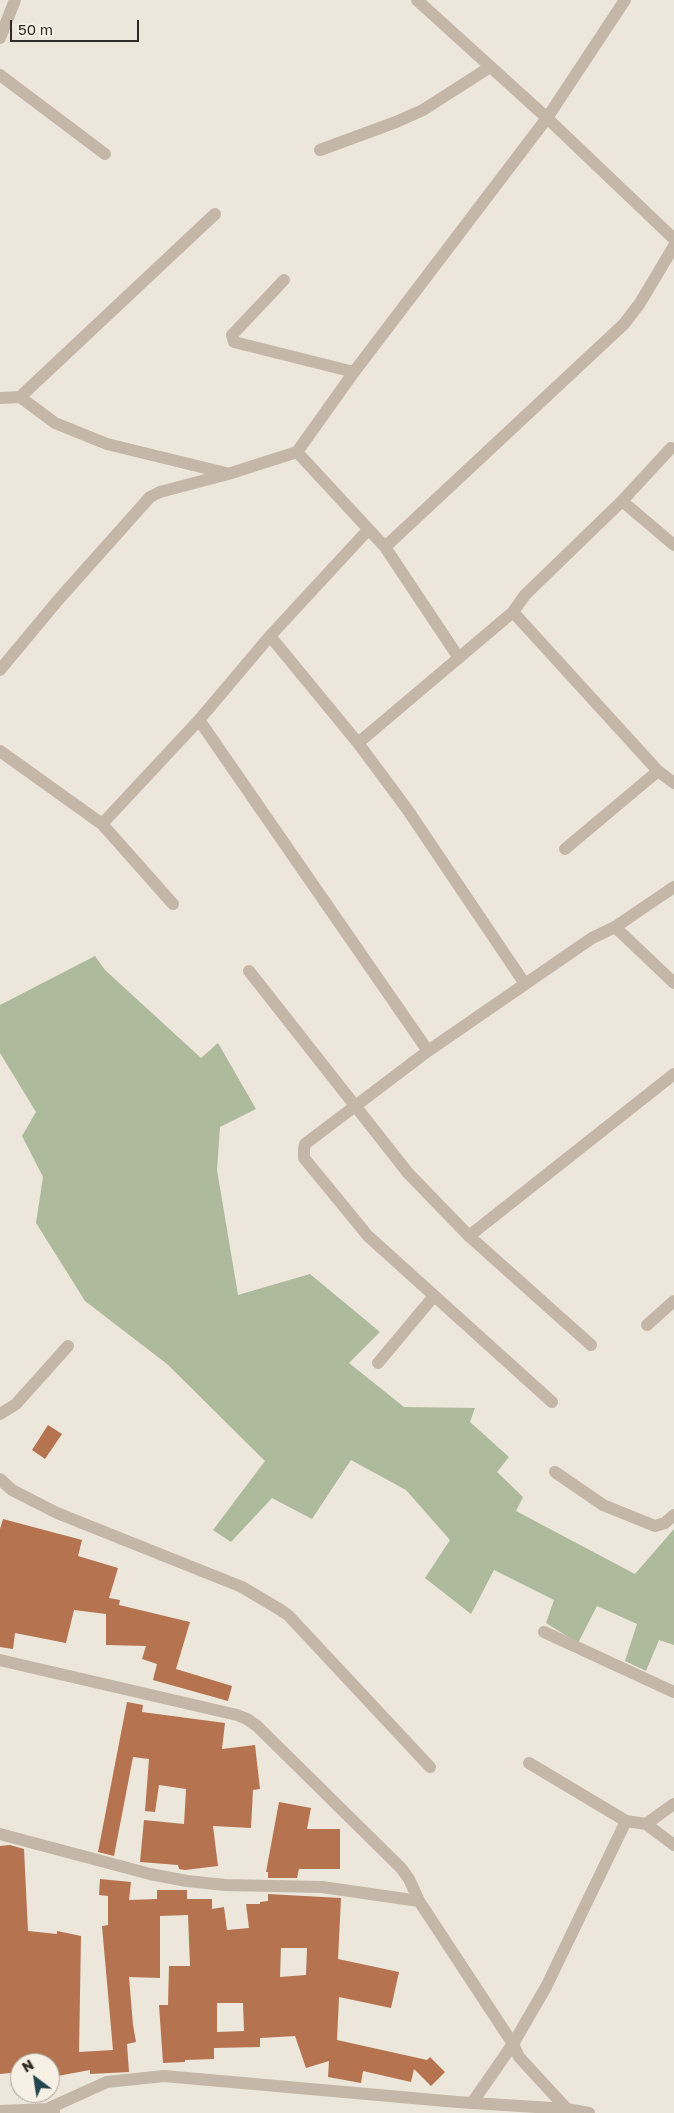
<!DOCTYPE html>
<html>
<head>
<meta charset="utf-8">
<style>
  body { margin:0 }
  #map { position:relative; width:674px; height:2113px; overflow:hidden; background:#ede6da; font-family:"Golos Text",sans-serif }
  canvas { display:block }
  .north { position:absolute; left:10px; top:2053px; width:50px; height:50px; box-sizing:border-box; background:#f6f0e5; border:1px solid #a7a199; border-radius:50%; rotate:329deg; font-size:14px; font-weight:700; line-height:20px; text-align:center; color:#312b27 }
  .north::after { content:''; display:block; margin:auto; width:18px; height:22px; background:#22464d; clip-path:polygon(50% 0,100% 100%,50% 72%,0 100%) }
  .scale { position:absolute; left:10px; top:20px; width:129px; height:22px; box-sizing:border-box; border:2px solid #312b27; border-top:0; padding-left:6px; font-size:15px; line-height:18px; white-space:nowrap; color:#312b27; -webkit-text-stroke:4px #f6f0e5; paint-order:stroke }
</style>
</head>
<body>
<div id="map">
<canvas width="674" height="2113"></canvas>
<div class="north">N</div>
<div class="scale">50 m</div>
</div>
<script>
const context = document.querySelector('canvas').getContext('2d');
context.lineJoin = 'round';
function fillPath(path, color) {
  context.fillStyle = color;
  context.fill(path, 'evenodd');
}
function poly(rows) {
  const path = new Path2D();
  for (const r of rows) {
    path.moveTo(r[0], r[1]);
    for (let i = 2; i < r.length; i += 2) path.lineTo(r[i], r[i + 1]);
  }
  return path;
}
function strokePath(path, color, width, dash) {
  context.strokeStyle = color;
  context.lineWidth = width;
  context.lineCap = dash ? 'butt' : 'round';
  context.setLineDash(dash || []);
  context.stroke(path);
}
fillPath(poly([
  [95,956,105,970,201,1058,218,1043,256,1109,220,1127,217,1170,238,1295,310,1274,380,1332,349,1363,404,1407,475,1408,470,1422,509,1457,497,1472,523,1497,516,1511,635,1574,674,1529,674,1645,659,1640,646,1671,625,1661,637,1624,597,1606,578,1643,546,1623,554,1600,494,1570,471,1614,425,1578,450,1540,406,1490,351,1460,312,1519,272,1498,231,1542,213,1530,265,1461,167,1364,85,1301,36,1223,43,1177,22,1136,36,1112,0,1053,0,1005]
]), '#adba9c');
fillPath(poly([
  [48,1425,62,1434,45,1459,32,1450],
  [3,1519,82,1540,78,1556,118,1568,109,1598,120,1600,119,1605,190,1622,176,1669,232,1686,228,1701,153,1680,157,1664,142,1659,146,1646,106,1645,106,1614,74,1610,66,1643,15,1633,13,1649,0,1647,0,1529],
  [127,1702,143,1705,142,1712,225,1723,222,1749,255,1745,260,1789,253,1790,251,1828,213,1826,218,1866,185,1870,179,1869,178,1865,140,1862,144,1820,184,1824,186,1789,159,1785,155,1812,145,1811,149,1759,133,1757,114,1856,98,1852],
  [279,1802,311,1808,307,1829,340,1829,340,1869,299,1869,297,1878,268,1878,268,1872,266,1872],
  [10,1845,24,1849,28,1931,57,1934,57,1931,81,1936,79,2052,113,2050,102,1926,108,1925,108,1896,99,1895,100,1879,131,1882,129,1900,157,1899,157,1890,187,1890,187,1899,212,1899,212,1909,224,1907,227,1930,249,1928,246,1904,260,1904,260,1902,268,1901,268,1894,341,1898,338,1959,399,1972,391,2008,339,1997,337,2040,427,2060,430,2057,445,2072,431,2086,414,2069,411,2082,363,2071,361,2083,328,2077,329,2061,306,2068,295,2036,260,2038,260,2047,214,2048,214,2059,185,2060,185,2062,163,2063,159,2005,168,2005,169,1966,190,1966,188,1915,160,1916,160,1978,129,1977,133,2025,136,2042,127,2044,129,2072,90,2074,90,2070,52,2077,50,2063,20,2063,20,2072,0,2074,0,1846],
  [281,1948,307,1948,306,1975,280,1977],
  [217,2003,243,2003,244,2031,217,2032]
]), '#b57350');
strokePath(poly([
  [417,0,547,118,674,239],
  [0,38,15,0],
  [0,75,105,154],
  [320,150,396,122,423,110,490,67],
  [284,280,232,335,234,342,354,372],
  [20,397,55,423,107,444,226,473],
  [0,398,20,397,215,214],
  [297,452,385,547,459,658],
  [622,501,674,545],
  [385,547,624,324,640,303,674,246],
  [513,612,658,771,674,783],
  [270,636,358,743,407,809,525,984],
  [0,670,59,599,150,497,160,492,228,474,297,452,354,372,547,118,625,0],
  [199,720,428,1051],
  [358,743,513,612,525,595,622,501,671,448],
  [0,751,102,824,173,904],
  [102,824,199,720,270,636,368,530],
  [565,849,658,771],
  [615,927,674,983],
  [249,971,408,1173,469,1236,591,1345],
  [469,1236,674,1074],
  [647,1325,674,1301],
  [378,1363,434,1296],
  [552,1402,368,1236,304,1158,304,1150,305,1144,428,1051,592,938,615,927,674,887],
  [0,1414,16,1404,68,1346],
  [555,1472,603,1505,655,1526,665,1523,674,1515],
  [0,1479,12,1490,57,1513,242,1587,279,1609,288,1615,430,1767],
  [544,1632,674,1692],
  [0,1660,237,1715,247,1719,257,1726,401,1868,409,1879,419,1901,513,2044,519,2057,567,2109],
  [529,1763,626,1821,646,1824,674,1804],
  [646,1824,674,1845],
  [0,1834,150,1874,187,1881,225,1885,322,1887,419,1901],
  [472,2103,513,2044,546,1987,626,1821],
  [47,2109,107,2082,164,2076,457,2102,567,2109,589,2113],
  [0,2111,47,2109,54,2112]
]), '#c4b7a8', 12);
</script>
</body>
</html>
